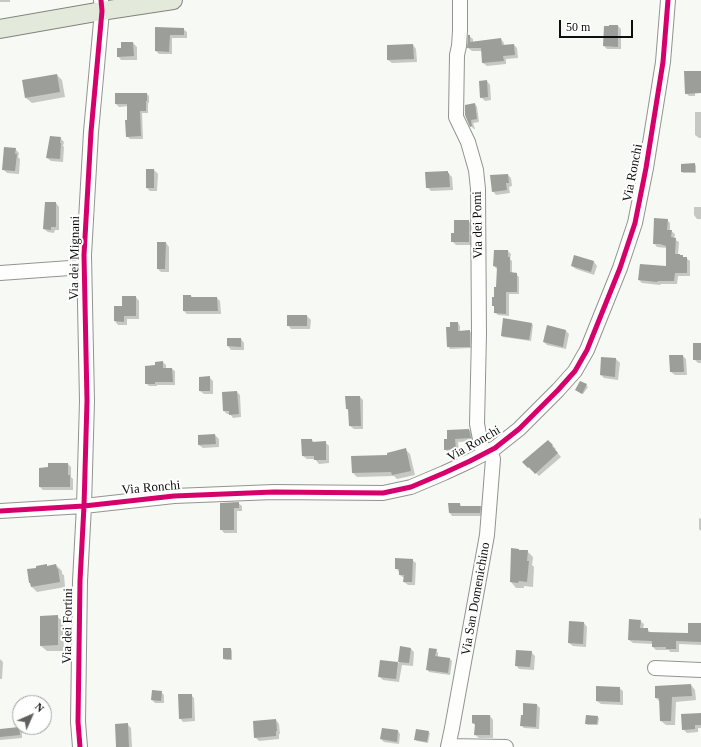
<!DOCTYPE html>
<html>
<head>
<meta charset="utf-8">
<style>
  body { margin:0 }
  #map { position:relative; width:701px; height:747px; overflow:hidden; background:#f7faf4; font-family:"Times New Roman",serif }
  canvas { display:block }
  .north { position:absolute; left:12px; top:695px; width:40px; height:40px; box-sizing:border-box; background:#fff; border:1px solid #9f9f9f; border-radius:50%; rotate:45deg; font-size:11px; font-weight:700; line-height:16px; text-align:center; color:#0e0e0e }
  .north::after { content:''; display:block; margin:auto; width:14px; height:18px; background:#60615e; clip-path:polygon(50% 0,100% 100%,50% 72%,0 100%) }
  .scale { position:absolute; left:559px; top:20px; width:74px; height:18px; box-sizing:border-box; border:2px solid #0e0e0e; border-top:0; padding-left:5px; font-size:12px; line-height:14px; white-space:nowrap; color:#0e0e0e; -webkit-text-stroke:3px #fff; paint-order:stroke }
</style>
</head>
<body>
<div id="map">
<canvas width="701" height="747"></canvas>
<div class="north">N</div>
<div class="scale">50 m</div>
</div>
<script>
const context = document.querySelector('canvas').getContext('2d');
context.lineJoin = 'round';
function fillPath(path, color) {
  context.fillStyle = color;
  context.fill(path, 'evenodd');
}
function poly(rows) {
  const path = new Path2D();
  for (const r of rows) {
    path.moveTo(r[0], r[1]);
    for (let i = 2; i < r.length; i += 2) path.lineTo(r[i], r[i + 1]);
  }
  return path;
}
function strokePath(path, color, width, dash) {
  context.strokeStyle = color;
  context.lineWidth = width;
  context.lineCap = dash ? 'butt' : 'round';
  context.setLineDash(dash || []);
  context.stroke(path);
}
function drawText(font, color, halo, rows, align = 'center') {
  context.font = font + ' "Times New Roman",serif';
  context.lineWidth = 4;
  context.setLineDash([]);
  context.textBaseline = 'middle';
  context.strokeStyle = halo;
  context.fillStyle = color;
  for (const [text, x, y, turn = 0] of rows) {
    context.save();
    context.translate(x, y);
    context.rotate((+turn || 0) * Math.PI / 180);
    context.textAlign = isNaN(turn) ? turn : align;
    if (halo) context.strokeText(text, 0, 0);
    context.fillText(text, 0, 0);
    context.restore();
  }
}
fillPath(poly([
  [0,0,10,0,10,2,0,2],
  [610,26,618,26,621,29,621,49,607,49,604,46],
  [156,28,183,29,187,32,187,38,172,38,172,54,159,54,156,51],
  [469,36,473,39,473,42,501,39,504,43,504,46,514,45,517,48,518,58,506,59,506,64,487,66,483,63,482,51,472,51,468,48],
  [133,43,137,47,137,60,121,60,118,56,122,49],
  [413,45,416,49,417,62,392,63,388,60],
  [701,72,701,89,695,89,695,96,689,96,686,93],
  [57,75,62,80,65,97,32,103,26,98],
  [487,81,490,85,491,100,485,101,481,97],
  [147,94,149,96,149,103,148,103,148,113,142,113,143,139,130,139,127,136,128,106,119,107,116,104],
  [475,104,477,107,479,122,473,123,475,129,474,129,471,126,466,115],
  [695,112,701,112,701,138,699,138,695,135],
  [60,138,64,142,63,146,64,147,63,162,51,161,47,158],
  [15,149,19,153,18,157,20,159,19,174,7,173,3,169],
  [695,164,696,166,696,173,683,173,682,172],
  [147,170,154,170,158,174,157,191,150,191,147,188],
  [447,172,452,177,453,190,431,191,427,187],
  [508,175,511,178,512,186,509,187,510,193,496,195,493,191],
  [56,203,59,207,59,230,55,230,54,233,48,232,44,229],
  [694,207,701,207,701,219,697,219,694,215],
  [667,220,670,223,670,231,671,231,675,234,674,239,679,242,678,255,684,258,686,258,690,261,690,276,678,276,677,284,661,284,660,285,642,283,639,280,640,265,667,268,667,248,657,247,654,243],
  [468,221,472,224,472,245,456,245,452,241,455,234],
  [166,243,169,247,169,272,161,272,158,269],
  [508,251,511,254,510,259,512,261,512,273,516,274,519,277,519,294,509,294,509,316,498,315,495,312,495,307,493,305,497,288,497,269,494,266],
  [575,257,594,262,597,266,594,275,576,269,572,266],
  [191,296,193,298,217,298,220,301,221,314,187,314,184,311],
  [136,297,139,301,139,319,127,319,127,325,118,325,115,321,123,307],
  [307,316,311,320,310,329,291,329,288,325],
  [451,323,458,323,460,326,460,332,470,331,472,334,472,349,471,348,450,349,448,346,451,328],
  [532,324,533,325,531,341,503,337,502,336],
  [548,326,566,331,569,334,566,349,547,345,544,342],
  [241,339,244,343,244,350,231,350,228,346],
  [701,344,701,363,698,363,694,359],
  [683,356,686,359,687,375,675,375,671,372],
  [602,358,616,359,620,363,618,380,604,378,601,375],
  [163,362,166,365,166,369,172,369,175,371,175,385,157,385,157,386,149,386,146,383,156,366],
  [209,377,213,381,213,394,204,394,200,391],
  [586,385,588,387,583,394,578,391],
  [237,392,240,395,241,417,233,418,230,414,227,414,224,411],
  [360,397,363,400,363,429,354,429,350,426,349,411,347,409],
  [469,430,473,434,474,441,458,442,459,452,449,453,445,449,448,440],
  [215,435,219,439,219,447,203,448,199,445],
  [312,440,314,442,325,442,329,446,329,463,319,464,315,459,307,459,303,456],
  [548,441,556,449,555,450,561,457,539,476,533,470,532,471,524,463],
  [406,450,410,454,415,475,397,479,394,476,357,477,353,473,389,456],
  [49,464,68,464,71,467,71,477,73,479,73,490,43,490,40,487,49,468],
  [238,503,242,506,242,511,237,511,237,533,224,533,221,529,221,504],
  [460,504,462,507,480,507,483,509,482,516,452,516,450,513],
  [699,518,701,519,701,531,699,529],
  [519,550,521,551,527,551,533,557,532,565,534,567,533,587,524,586,524,588,516,588,511,582],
  [412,560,416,563,415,585,408,585,404,582,404,578,400,575,399,572,396,568],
  [46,565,48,567,56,565,62,571,62,574,64,575,65,587,37,592,32,587,37,568],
  [57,616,63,622,64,651,47,651,41,646],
  [640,621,644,624,643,629,647,629,651,633,689,634,701,624,701,645,679,644,679,652,670,652,669,650,656,650,653,647,653,644,633,643,629,640],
  [584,623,587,627,586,647,573,646,569,643],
  [401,647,411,649,414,652,413,666,402,665,399,682,383,680,379,676,381,661,399,663],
  [231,649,232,651,232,660,226,660,224,659],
  [436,650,438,653,438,657,450,659,452,661,450,675,429,672,427,669],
  [531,652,535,656,534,670,519,669,516,665],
  [0,659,3,662,2,679,0,679],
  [691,685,695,690,696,700,676,702,675,725,666,725,661,721,660,702,656,698],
  [619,688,623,691,623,705,601,704,597,701],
  [161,692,164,695,164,703,155,703,152,700],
  [191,695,194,698,195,721,183,722,180,718],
  [537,705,540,708,539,729,524,728,521,725,523,716],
  [701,713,701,728,698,728,698,732,687,733,683,729],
  [490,716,493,720,493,738,479,738,475,735,476,726,473,723],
  [597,717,599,718,598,725,588,725,586,724],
  [276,720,279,724,280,734,279,734,279,739,259,741,255,737],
  [127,724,131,728,132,747,117,747],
  [19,728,22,731,22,738,0,740,0,730],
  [398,731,400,734,399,744,384,742,381,739],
  [428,732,430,733,428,743,417,741,415,739]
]), '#0003');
fillPath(poly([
  [609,25,618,25,618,47,603,46,604,26,609,26],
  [155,27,184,28,184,35,170,35,169,52,155,51],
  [468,35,470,35,470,42,501,38,502,45,514,44,515,55,503,56,504,61,482,63,481,48,467,48],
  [121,42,133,42,134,56,117,57,117,48,121,48],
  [413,44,414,59,387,60,387,45],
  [684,71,701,71,701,93,685,94],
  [57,74,60,92,25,98,22,80],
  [487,80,488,97,480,98,479,81],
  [115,93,147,93,147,101,146,101,146,111,140,111,141,136,126,137,125,120,127,120,127,104,115,104],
  [475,103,477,119,471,120,472,126,470,127,465,115,465,105],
  [50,136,61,137,60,143,61,143,60,159,46,158],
  [4,147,16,148,15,154,17,154,15,171,2,170],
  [695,163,695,172,681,172,681,164],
  [146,169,154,169,154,188,146,188],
  [448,171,448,173,449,173,450,187,426,188,425,172],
  [508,174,509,183,506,183,507,190,492,192,490,175],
  [45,202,56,202,56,227,51,227,51,230,43,229],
  [654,218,668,219,667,230,672,230,671,237,676,238,675,254,680,254,680,255,683,255,683,257,687,257,687,273,675,273,674,281,658,281,657,282,638,280,640,264,666,266,666,246,660,244,653,244],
  [454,220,469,220,469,242,451,242,451,233,454,233],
  [157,242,166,242,165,269,157,269],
  [494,250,508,250,508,257,510,257,510,272,517,273,517,292,506,292,506,314,494,313,494,306,492,306,492,297,494,297,494,287,496,287,497,267,493,266],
  [574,255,594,261,591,272,571,266],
  [183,295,191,295,191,297,217,297,218,311,183,311],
  [122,296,136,296,136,316,124,316,124,322,114,321,114,306,122,306],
  [287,315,307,315,307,326,287,326],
  [503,318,532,323,529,340,501,336],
  [450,322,458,322,458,331,470,330,470,347,447,347,446,327,450,327],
  [547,325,566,330,563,347,543,342],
  [227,338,241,338,241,347,227,346],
  [693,343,701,343,701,360,693,360],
  [669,355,683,355,684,372,670,372],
  [601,357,616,358,615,377,600,375],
  [163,361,163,368,172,368,173,382,155,382,155,384,145,384,145,366,155,365,155,362],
  [210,376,210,391,199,391,199,377],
  [580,381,587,384,582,394,575,390],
  [237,391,239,414,229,415,229,411,223,411,222,392],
  [345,396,360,396,361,426,349,426,348,409,346,409],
  [469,429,471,438,455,439,456,449,444,450,444,439,447,439,447,430],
  [215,434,216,444,198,445,198,435],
  [301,439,312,439,312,442,326,441,326,460,314,460,314,456,302,456],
  [548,440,553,445,552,446,558,453,535,474,529,467,528,468,522,462],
  [406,448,411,471,392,475,391,472,352,473,351,456,387,455,387,453],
  [48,463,68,463,68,475,70,475,70,487,39,487,39,468,48,467],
  [239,502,239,508,234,508,234,530,220,530,220,503],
  [448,503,460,503,460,506,481,506,480,513,449,513],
  [511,548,519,549,519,550,528,550,527,561,529,561,527,582,519,581,518,583,510,582],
  [395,558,413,559,412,582,403,582,404,575,399,575,399,569,395,569],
  [47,564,47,566,56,564,57,569,58,568,60,582,31,587,30,583,29,583,27,569,36,568,36,566],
  [58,615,58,645,40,646,40,616],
  [629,619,641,620,640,628,648,628,648,632,688,633,688,623,701,623,701,642,676,641,676,649,666,649,666,647,652,647,652,641,628,640],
  [569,621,584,622,583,644,568,643],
  [400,646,411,648,409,663,398,662],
  [223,648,231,648,231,659,223,659],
  [429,648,437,649,435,656,450,658,448,673,426,670],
  [516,650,532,651,530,667,515,666],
  [380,660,398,662,396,679,378,677],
  [691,684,692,696,672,697,671,721,660,721,659,698,655,698,655,686],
  [596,686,620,687,620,702,596,701],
  [152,690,162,691,161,701,151,700],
  [178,694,192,694,192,718,179,719],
  [523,703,537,704,536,727,520,726,521,715,523,715],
  [701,713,701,725,695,725,695,729,682,730,681,714],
  [472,715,490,715,490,735,474,735,475,724,472,723],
  [586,715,598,716,597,724,585,724],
  [276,719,277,731,276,731,276,736,254,738,253,721],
  [128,723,129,747,116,747,115,724],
  [19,727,20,735,0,737,0,729],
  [382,728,398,730,397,742,380,739],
  [416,729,429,731,427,742,414,740]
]), '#9c9e99');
const minor = poly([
  [460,0,460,31,459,46,457,55,456,117,468,142,476,170,478,189,479,334,477,424,483,454],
  [0,273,84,267],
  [0,511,84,506,174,496,274,492,383,493,411,487,444,473,470,461,495,448,519,429,558,390,575,371,587,350,620,268,635,223,646,168,663,62,668,0],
  [655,668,701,670],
  [448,746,506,747],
  [80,747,78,722,80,581,84,506,87,401,84,255,91,132,102,11,101,0],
  [448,747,452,728,487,535,493,459,490,450]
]);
const major = poly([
  [0,29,102,11,173,0]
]);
strokePath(minor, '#939492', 16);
strokePath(major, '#80827f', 20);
strokePath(minor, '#fefefd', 14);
strokePath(major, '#e3eadb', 18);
strokePath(poly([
  [0,511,84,506,174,496,274,492,383,493,411,487,444,473,470,461,495,448,519,429,558,390,575,371,587,350,620,268,635,223,646,168,663,62,668,0],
  [80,747,78,722,80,581,84,506,87,401,84,255,91,132,102,11,101,0]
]), '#d6006c', 5);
drawText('13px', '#0e0e0e', '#fff', [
  ["Via Ronchi",633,173,-79],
  ["Via dei Pomi",478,225,-91],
  ["Via dei Mignani",75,258,-89],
  ["Via Ronchi",474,444,-30],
  ["Via Ronchi",151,488,-5],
  ["Via San Domenichino",476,599,-80],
  ["Via dei Fortini",68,626,-89]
]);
</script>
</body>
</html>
